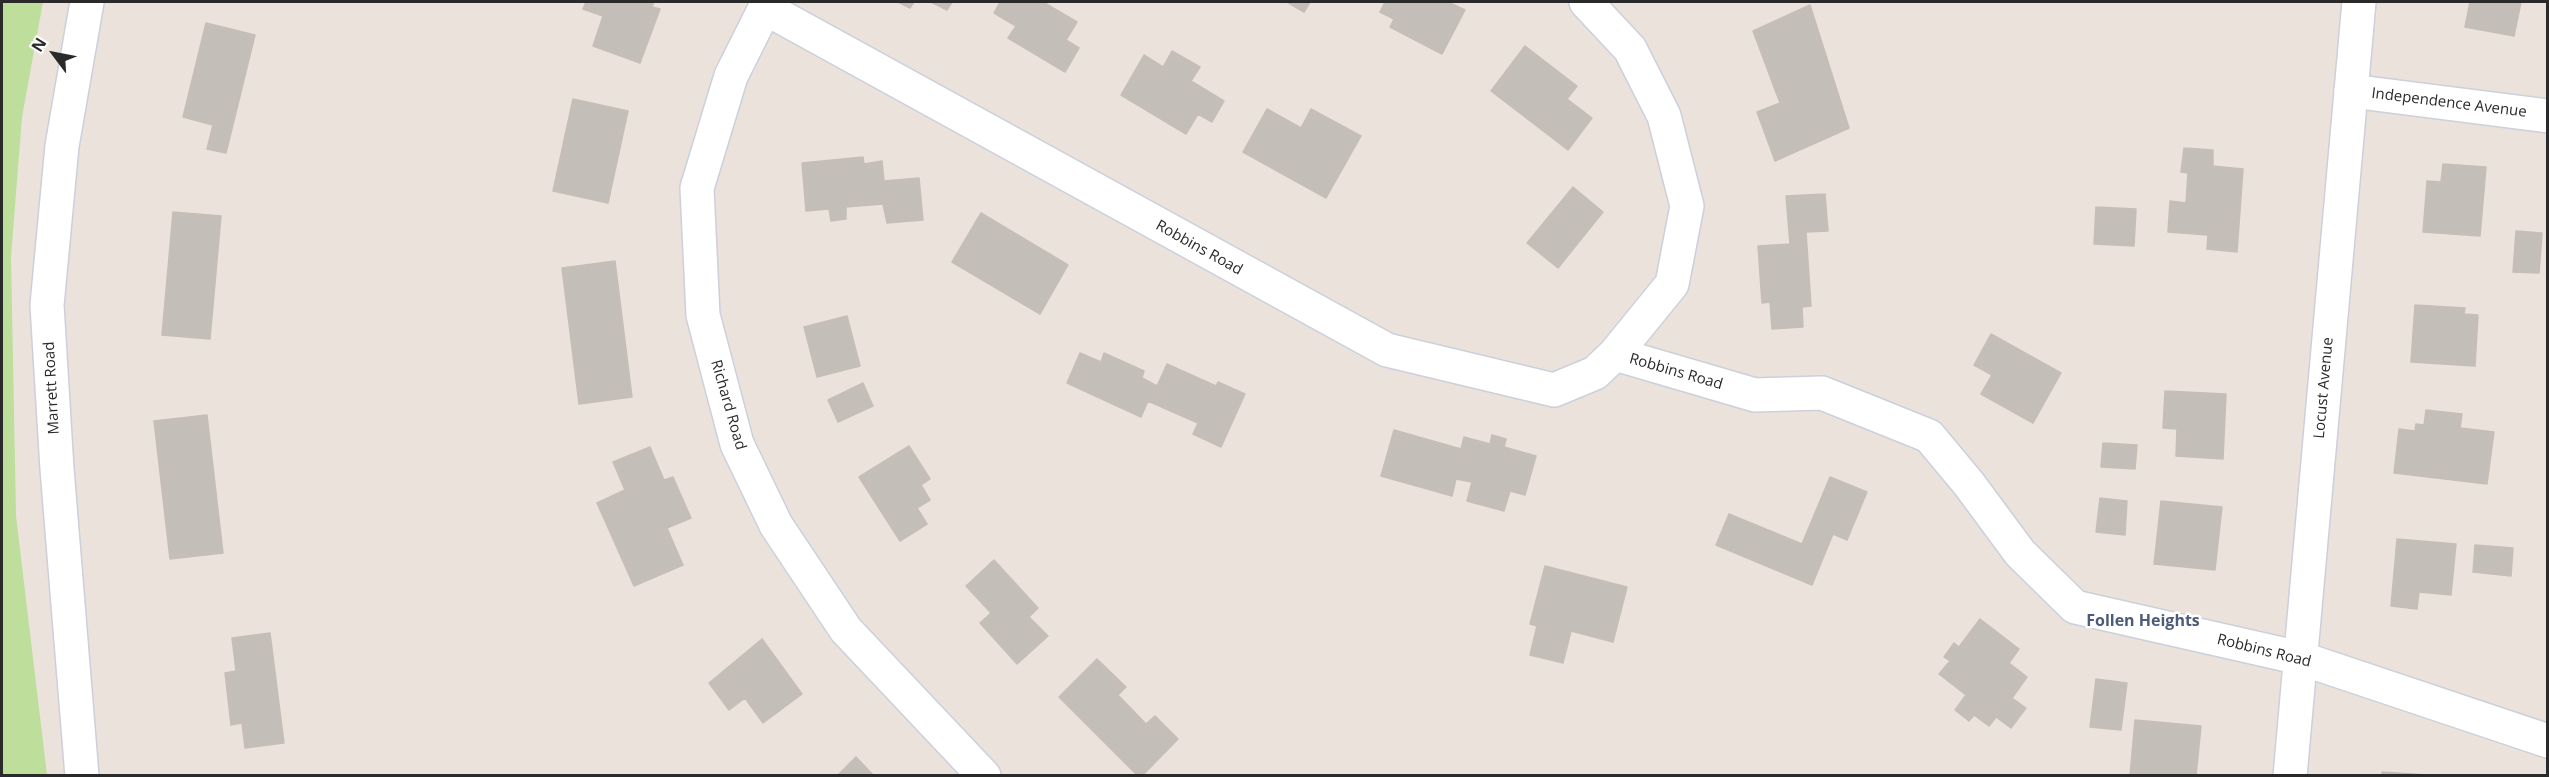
<!DOCTYPE html>
<html>
<head>
<meta charset="utf-8">
<style>
  body { margin:0 }
  #map { position:relative; width:2549px; height:777px; overflow:hidden; background:#ebe2dc; font-family:"Open Sans",sans-serif }
  canvas { display:block }
  .frame { position:absolute; inset:0; border:3px solid #2a2a2a; pointer-events:none }
  .north { position:absolute; left:24px; top:24px; width:60px; height:60px; -webkit-text-stroke:4px #fff; paint-order:stroke; rotate:302deg; font-size:16px; font-weight:700; line-height:24px; text-align:center; color:#2a2a2a }
  .north::after { content:''; display:block; margin:auto; width:21px; height:27px; background:#2a2a2a; clip-path:polygon(50% 0,100% 100%,50% 72%,0 100%) }
</style>
</head>
<body>
<div id="map">
<canvas width="2549" height="777"></canvas>
<div class="frame"></div>
<div class="north">N</div>
</div>
<script>
const context = document.querySelector('canvas').getContext('2d');
context.lineJoin = 'round';
function fillPath(path, color) {
  context.fillStyle = color;
  context.fill(path, 'evenodd');
}
function poly(rows) {
  const path = new Path2D();
  for (const r of rows) {
    path.moveTo(r[0], r[1]);
    for (let i = 2; i < r.length; i += 2) path.lineTo(r[i], r[i + 1]);
  }
  return path;
}
function strokePath(path, color, width, dash) {
  context.strokeStyle = color;
  context.lineWidth = width;
  context.lineCap = dash ? 'butt' : 'round';
  context.setLineDash(dash || []);
  context.stroke(path);
}
function drawText(font, color, halo, rows, align = 'center') {
  context.font = font + ' "Open Sans",sans-serif';
  context.lineWidth = 5;
  context.setLineDash([]);
  context.textBaseline = 'middle';
  context.strokeStyle = halo;
  context.fillStyle = color;
  for (const [text, x, y, turn = 0] of rows) {
    context.save();
    context.translate(x, y);
    context.rotate((+turn || 0) * Math.PI / 180);
    context.textAlign = isNaN(turn) ? turn : align;
    if (halo) context.strokeText(text, 0, 0);
    context.fillText(text, 0, 0);
    context.restore();
  }
}
fillPath(poly([
  [2,2,43,2,22,117,11,257,16,516,47,775,2,775]
]), '#bddf9b');
const building = poly([
  [586,2,654,2,652,7,660,9,640,63,593,46,603,16,583,9,586,2],
  [898,2,914,2,910,8,898,2],
  [931,2,952,2,947,10,931,2],
  [1000,2,1043,2,1077,22,1066,40,1079,48,1065,72,1008,38,1016,26,994,13,1000,2],
  [1287,2,1310,2,1304,12,1287,2],
  [1385,2,1448,2,1465,10,1442,54,1390,27,1394,19,1380,12,1385,2],
  [2470,2,2521,2,2514,36,2465,27,2470,2],
  [1810,5,1849,128,1775,161,1757,112,1780,103,1753,31,1810,5],
  [206,23,255,35,226,153,207,149,213,125,183,117,206,23],
  [1525,46,1577,86,1567,99,1592,118,1568,150,1491,91,1525,46],
  [1172,51,1200,67,1191,81,1224,101,1212,122,1198,114,1186,134,1121,95,1144,55,1163,67,1172,51],
  [573,99,628,111,608,203,553,191,573,99],
  [1267,109,1301,128,1311,109,1361,136,1326,198,1243,152,1267,109],
  [2184,148,2213,150,2213,166,2243,169,2237,252,2207,249,2208,235,2168,232,2170,201,2186,203,2188,173,2181,172,2184,148],
  [863,157,864,164,882,161,884,181,919,178,923,220,887,223,883,204,846,207,846,219,831,221,829,209,806,211,802,163,863,157],
  [2443,164,2486,167,2480,236,2423,232,2427,181,2441,182,2443,164],
  [1573,187,1603,212,1558,268,1527,243,1573,187],
  [1825,194,1828,231,1806,232,1811,306,1802,307,1803,327,1772,329,1770,302,1762,303,1758,246,1790,244,1786,196,1825,194],
  [2096,207,2136,209,2134,246,2094,244,2096,207],
  [173,212,221,216,210,339,162,335,173,212],
  [981,213,1068,265,1040,314,952,262,981,213],
  [2516,231,2542,233,2539,273,2513,272,2516,231],
  [615,261,632,397,579,404,562,268,615,261],
  [2415,305,2465,308,2464,314,2478,315,2475,366,2411,362,2415,305],
  [847,316,860,366,817,377,804,327,847,316],
  [1991,334,2061,373,2033,423,1981,394,1992,375,1974,365,1991,334],
  [1080,353,1101,362,1104,353,1144,371,1142,378,1157,386,1167,364,1216,386,1218,382,1245,394,1221,447,1193,434,1198,423,1148,401,1141,417,1067,383,1080,353],
  [863,383,873,406,838,422,828,400,863,383],
  [2165,391,2226,394,2223,459,2176,456,2177,429,2163,428,2165,391],
  [2426,410,2462,414,2460,428,2494,432,2487,484,2394,473,2399,429,2415,431,2416,424,2424,425,2426,410],
  [207,415,223,553,170,559,154,421,207,415],
  [1394,430,1461,449,1464,437,1490,444,1492,435,1506,439,1504,447,1536,456,1525,495,1510,491,1504,511,1467,501,1472,482,1456,479,1452,496,1381,476,1394,430],
  [2103,443,2137,445,2135,469,2101,467,2103,443],
  [909,446,930,479,921,485,930,500,917,508,927,524,900,541,859,477,909,446],
  [650,447,664,480,673,477,691,518,667,528,683,565,634,586,597,503,625,490,613,462,650,447],
  [1830,477,1867,492,1847,540,1833,534,1812,585,1716,545,1729,514,1802,544,1830,477],
  [2100,498,2127,501,2125,535,2096,532,2100,498],
  [2161,501,2222,507,2215,570,2154,564,2161,501],
  [2397,539,2456,544,2451,595,2419,592,2417,609,2391,606,2397,539],
  [2475,545,2513,548,2511,576,2473,572,2475,545],
  [994,560,1038,608,1029,617,1048,636,1017,664,980,623,991,613,966,586,994,560],
  [1545,566,1627,587,1613,642,1571,631,1563,663,1530,655,1537,626,1530,624,1545,566],
  [1980,619,2019,649,2009,663,2027,677,2012,698,2026,708,2011,728,1996,717,1989,726,1974,715,1969,721,1955,710,1966,695,1939,674,1950,661,1944,657,1954,643,1959,647,1980,619],
  [270,633,284,743,245,748,242,723,231,725,225,673,236,671,232,638,270,633],
  [762,639,802,694,763,723,745,698,729,710,709,683,762,639],
  [1097,659,1126,687,1118,695,1146,724,1155,716,1178,739,1142,776,1138,776,1059,697,1097,659],
  [2096,679,2127,683,2121,730,2090,727,2096,679],
  [2135,720,2201,726,2196,776,2130,776,2135,720],
  [856,757,874,776,837,776,856,757],
  [2382,772,2427,775,2427,776,2382,776,2382,772]
]);
fillPath(building, '#c4beb8');
strokePath(building, '#c6beb6', 1.5);
const minor = poly([
  [768,2,731,76,697,188,703,315,737,444,776,525,846,630,984,776],
  [1586,2,1630,49,1664,116,1687,206,1672,284,1615,354],
  [765,8,1387,350,1554,390,1595,373,1615,354,1755,395,1822,393,1929,436,1969,484,2020,553,2075,607,2300,658,2548,741],
  [2351,91,2548,116]
]);
const tertiary = poly([
  [2290,776,2359,2]
]);
const secondary = poly([
  [82,776,57,469,47,305,62,146,87,2]
]);
strokePath(minor, '#cbd0db', 36);
strokePath(tertiary, '#cbd0db', 36);
strokePath(secondary, '#cbd0db', 36);
strokePath(minor, '#fff', 33);
strokePath(tertiary, '#fff', 33);
strokePath(secondary, '#fff', 33);
drawText('15px', '#2a2a2a', '#fff', [
  ["Independence Avenue",2449,103,7],
  ["Robbins Road",1199,248,29],
  ["Robbins Road",1676,372,16],
  ["Marrett Road",52,388,-93],
  ["Locust Avenue",2324,388,-85],
  ["Richard Road",728,405,74],
  ["Robbins Road",2264,651,14]
]);
drawText('bold 16px', '#4c5b78', '#fff', [
  ["Follen Heights",2143,621]
]);
</script>
</body>
</html>
